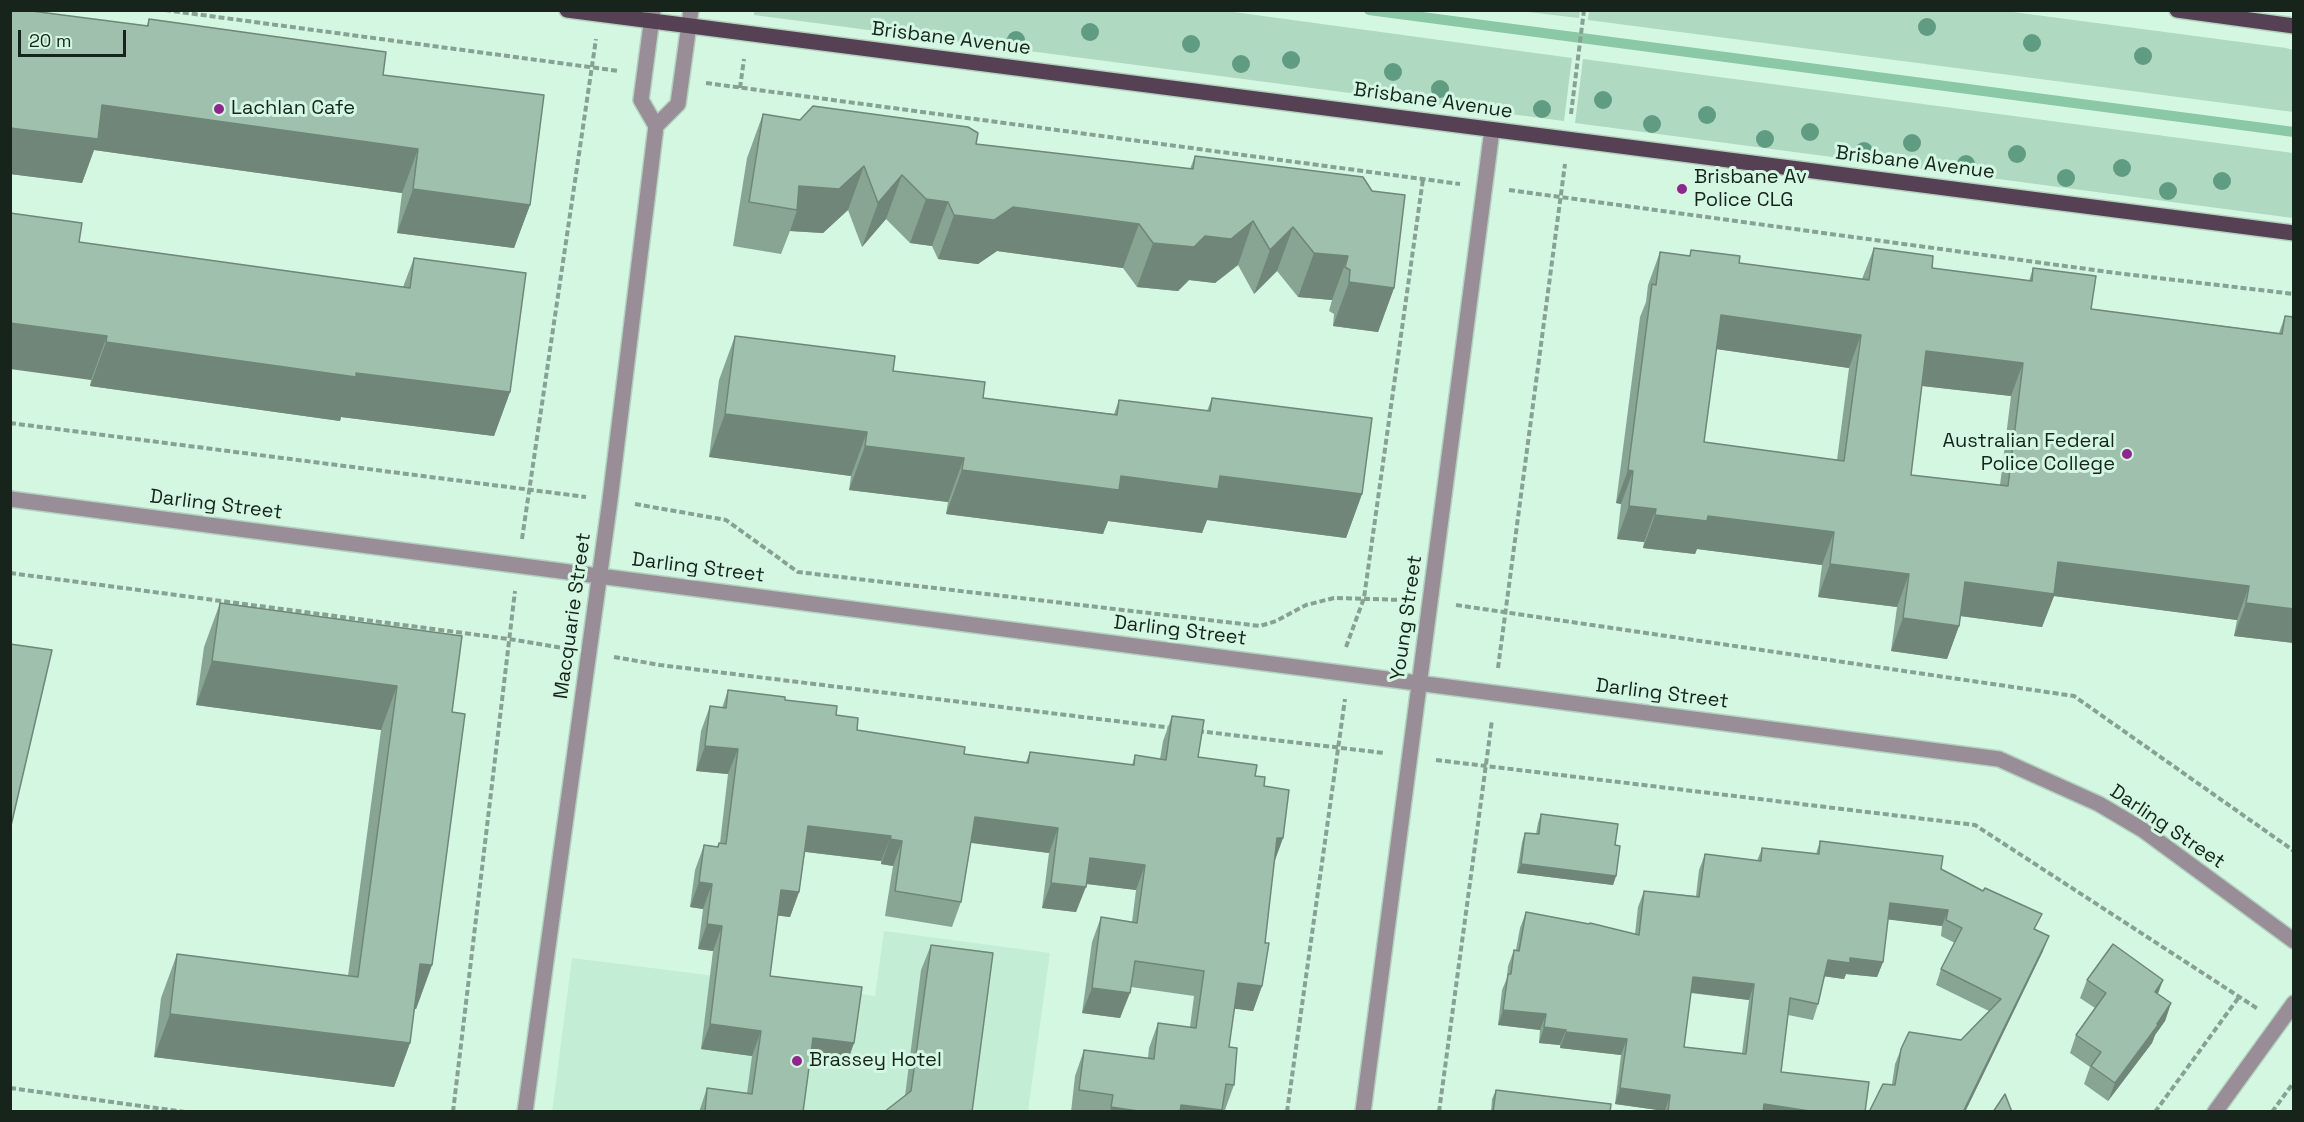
<!DOCTYPE html>
<html>
<head>
<meta charset="utf-8">
<style>
  body { margin:0 }
  #map { position:relative; width:2304px; height:1122px; overflow:hidden; background:#d4f7e2; font-family:"Space Grotesk",sans-serif }
  canvas { display:block }
  .frame { position:absolute; inset:0; border:12px solid #16241c; pointer-events:none }
  .scale { position:absolute; left:18px; top:30px; width:108px; height:27px; box-sizing:border-box; border:3px solid #16241c; border-top:0; padding-left:8px; font-size:18px; line-height:21px; white-space:nowrap; color:#16241c; -webkit-text-stroke:4px #d4f7e2; paint-order:stroke }
</style>
</head>
<body>
<div id="map">
<canvas width="2304" height="1122"></canvas>
<div class="frame"></div>
<div class="scale">20 m</div>
</div>
<script>
const context = document.querySelector('canvas').getContext('2d');
context.lineJoin = 'round';
function fillPath(path, color) {
  context.fillStyle = color;
  context.fill(path, 'evenodd');
}
function poly(rows) {
  const path = new Path2D();
  for (const r of rows) {
    path.moveTo(r[0], r[1]);
    for (let i = 2; i < r.length; i += 2) path.lineTo(r[i], r[i + 1]);
  }
  return path;
}
function strokePath(path, color, width, dash) {
  context.strokeStyle = color;
  context.lineWidth = width;
  context.lineCap = dash ? 'butt' : 'round';
  context.setLineDash(dash || []);
  context.stroke(path);
}
function drawText(font, color, halo, rows, align = 'center') {
  context.font = font + ' "Space Grotesk",sans-serif';
  context.lineWidth = 6;
  context.setLineDash([]);
  context.textBaseline = 'middle';
  context.strokeStyle = halo;
  context.fillStyle = color;
  for (const [text, x, y, turn = 0] of rows) {
    context.save();
    context.translate(x, y);
    context.rotate((+turn || 0) * Math.PI / 180);
    context.textAlign = isNaN(turn) ? turn : align;
    if (halo) context.strokeText(text, 0, 0);
    context.fillText(text, 0, 0);
    context.restore();
  }
}
fillPath(poly([
  [884,931,1050,953,1028,1111,552,1112,572,958,875,996]
]), '#c3eed5');
fillPath(poly([
  [1589,10,1998,10,2286,48,2293,50,2293,112,1588,20],
  [754,11,1219,10,1572,58,1564,121,754,15],
  [1519,11,1580,10,1580,11,1579,18],
  [1583,59,2293,153,2293,218,1575,123]
]), '#afd9c1');
strokePath(poly([
  [1369,10,2294,132]
]), '#8bc8a6', 10);
const minor = poly([
  [656,126,678,104,691,10],
  [10,499,1999,759,2099,804,2143,830,2294,941],
  [525,1112,610,500,656,126,641,100,653,10],
  [1363,1112,1492,130],
  [2215,1112,2294,1003]
]);
const major = poly([
  [567,10,2294,233],
  [2177,10,2294,26]
]);
strokePath(minor, '#b2d1be', 18);
strokePath(major, '#b2d1be', 18);
strokePath(poly([
  [165,10,619,71],
  [706,83,1460,184],
  [740,88,744,59],
  [1571,114,1584,10],
  [1509,190,2116,273,2294,294],
  [10,423,586,497],
  [635,504,726,520,798,572,1260,626,1276,621,1306,605,1334,598,1404,600],
  [522,539,596,39],
  [10,573,509,639,563,648],
  [1456,605,2074,696,2294,851],
  [1346,647,1364,598,1423,179],
  [614,657,660,665,1172,728],
  [1498,668,1565,164],
  [1198,731,1384,753],
  [1436,760,1975,825,2258,1009],
  [10,1088,185,1112],
  [453,1112,515,591],
  [1287,1112,1345,699],
  [1439,1112,1492,720],
  [2155,1112,2239,997],
  [2272,1112,2294,1082]
]), '#87a292', 4, [6, 3]);
strokePath(minor, '#998d98', 15);
strokePath(major, '#554153', 15);
context.fillStyle = '#609c82';
for (const [x, y] of [
  [1927,27],
  [1090,32],
  [1016,40],
  [2032,43],
  [1191,44],
  [2143,56],
  [1291,60],
  [1241,64],
  [1393,72],
  [1440,89],
  [1603,100],
  [1542,109],
  [1707,115],
  [1652,124],
  [1810,132],
  [1765,139],
  [1912,143],
  [1864,151],
  [2017,154],
  [1966,164],
  [2122,168],
  [2066,178],
  [2222,181],
  [2168,191]
]) {
  context.beginPath();
  context.arc(x, y, 9, 0, 2 * Math.PI);
  context.fill();
}
fillPath(poly([
  [149,19,383,75,530,205,514,248,397,233,402,193,94,150,82,183,10,174,147,25],
  [763,114,800,120,976,144,1190,169,1195,156,1394,288,1378,332,1333,326,1334,314,1329,311,1332,300,1298,297,1277,271,1254,294,1238,265,1215,283,1189,280,1178,291,1137,287,1123,268,997,251,978,264,938,259,932,246,910,243,886,219,862,247,848,210,823,233,790,231,781,254,733,246,747,158],
  [79,242,403,287,414,258,510,392,494,436,341,417,340,421,90,386,91,380],
  [1874,248,1932,268,2029,281,2033,268,2091,309,2279,333,2285,316,2294,317,2294,643,2234,636,2237,620,2054,596,2042,627,1960,616,1959,626,1947,659,1891,651,1897,607,1818,597,1822,565,1697,549,1695,554,1643,548,1644,542,1617,539,1621,504,1616,503,1640,317,1646,302,1648,285,1660,252,1690,256,1691,250,1739,263,1862,279],
  [1716,349,1849,368,1837,460,1704,442],
  [1922,386,2011,396,2000,485,1911,475],
  [735,336,893,371,983,398,1114,414,1119,400,1207,411,1212,398,1362,494,1346,538,1207,520,1202,533,1108,521,1103,534,946,514,948,502,849,490,851,476,709,457,719,380],
  [220,603,452,712,432,965,416,1009,414,1009,410,1043,394,1087,154,1057,161,998,177,954,348,976,381,730,196,705,204,647],
  [728,690,785,700,836,715,857,730,964,754,1026,762,1030,752,1132,765,1135,755,1160,759,1163,741,1172,716,1198,757,1255,776,1264,786,1283,838,1274,862,1265,943,1262,986,1253,1011,1234,1008,1229,1047,1234,1085,1225,1110,1222,1110,1222,1112,1071,1112,1075,1076,1084,1050,1148,1058,1149,1048,1158,1023,1190,1027,1194,996,1131,987,1120,1018,1082,1013,1092,942,1101,917,1132,922,1136,890,1086,884,1076,912,1042,908,1049,853,971,843,961,902,952,927,885,916,893,866,881,864,881,861,805,852,799,892,790,917,778,915,770,976,854,1043,845,1068,809,1064,803,1112,699,1112,707,1088,747,1093,752,1056,701,1049,713,951,698,949,703,909,690,907,695,870,704,845,718,847,720,843,728,774,696,771,701,731,710,706,722,708],
  [1541,814,1615,845,1616,876,1613,885,1517,873,1522,842,1525,833,1536,834,1538,823],
  [1820,841,1941,869,2036,929,2043,951,1965,1112,1892,1084,1895,1064,1901,1049,1961,1040,1989,1011,1936,985,1941,969,1955,943,1941,936,1942,926,1888,919,1883,962,1877,977,1846,974,1844,979,1824,976,1818,1004,1813,1020,1788,1015,1781,1072,1865,1112,1665,1112,1665,1111,1615,1104,1621,1055,1560,1048,1560,1045,1539,1043,1540,1030,1498,1025,1502,990,1507,978,1508,966,1514,950,1516,950,1520,928,1526,912,1635,934,1638,907,1644,891,1696,896,1699,870,1705,854,1757,861,1762,848,1816,854],
  [1690,993,1749,1000,1742,1053,1684,1047],
  [931,945,972,1112,905,1096,921,970],
  [2087,980,2163,980,2158,994,2171,1003,2165,1021,2155,1035,2152,1043,2108,1101,2084,1084,2090,1067,2070,1053,2076,1035,2095,1008,2080,998],
  [1496,1090,1610,1112,1491,1112,1492,1099]
]), '#88a594');
fillPath(poly([
  [102,105,418,149,402,193,94,150,82,183,10,174,10,128],
  [864,166,848,210,823,233,790,231,797,210,799,186],
  [902,175,886,219,862,247,878,203],
  [413,189,530,205,514,248,397,233],
  [926,199,948,202,932,246,910,243],
  [1013,207,1139,224,1123,268,997,251,978,264,938,259,954,215],
  [1253,221,1238,265,1215,283,1189,280,1178,291,1137,287,1153,243,1205,236],
  [1293,227,1277,271,1254,294,1270,250],
  [1314,253,1348,256,1332,300,1298,297],
  [1349,282,1394,288,1378,332,1333,326],
  [1721,315,1861,335,1849,368,1709,348],
  [10,323,107,336,91,380,10,369],
  [106,342,356,373,510,392,494,436,341,417,340,421,90,386],
  [1926,351,2023,363,2011,396,1914,385],
  [725,414,867,432,851,476,709,457],
  [865,446,964,458,948,502,849,490],
  [962,470,1121,476,1220,476,1362,494,1346,538,1207,520,1202,533,1108,521,1103,534,946,514],
  [1628,470,1633,471,1621,504,1616,503],
  [1629,506,1656,509,1644,542,1617,539],
  [1655,515,1708,516,1834,532,1822,565,1697,549,1695,554,1643,548],
  [2058,562,2249,586,2237,620,2054,596,2042,627,1953,615,1965,582],
  [1830,564,1909,574,1897,607,1818,597],
  [2246,603,2294,609,2294,643,2234,636],
  [1903,618,1959,626,1947,659,1891,651],
  [212,661,397,686,381,730,196,705],
  [705,746,738,749,728,774,696,771],
  [975,817,1058,828,1049,853,966,842],
  [808,826,891,836,881,861,799,851],
  [1277,838,1283,838,1274,863],
  [890,839,902,841,893,866,881,864],
  [1090,858,1145,865,1136,890,1080,883],
  [1521,864,1616,876,1613,885,1517,873],
  [699,882,712,884,703,909,690,907],
  [1051,883,1086,887,1076,912,1042,908],
  [781,890,799,892,790,917,772,915],
  [1890,903,1948,910,1942,926,1884,919],
  [707,924,722,926,713,951,698,949],
  [2049,936,2043,951,1965,1112,1963,1112],
  [1850,958,1883,962,1877,977,1846,974,1844,979,1822,976,1828,960],
  [420,964,432,965,416,1009,404,1008],
  [1693,977,1754,984,1749,1000,1687,992],
  [2163,980,2156,998,2155,992],
  [1238,983,1262,986,1253,1011,1229,1008],
  [1092,988,1130,993,1120,1018,1082,1013],
  [2171,1003,2165,1021,2155,1035,2152,1043,2108,1101,2115,1083],
  [1503,1010,1546,1014,1540,1030,1498,1025],
  [170,1014,410,1043,394,1087,154,1057],
  [710,1024,761,1031,752,1056,701,1049],
  [1544,1027,1566,1030,1560,1045,1539,1043],
  [1566,1032,1627,1039,1621,1055,1560,1048],
  [813,1038,854,1043,845,1068,804,1063],
  [1620,1088,1670,1095,1665,1111,1615,1104],
  [1764,1104,1816,1112,1761,1112],
  [1181,1105,1222,1110,1222,1112,1178,1112],
  [1111,1107,1145,1112,1110,1112]
]), '#6f8678');
const building = poly([
  [10,10,24,10,148,26,149,19,386,52,383,75,544,95,530,205,413,189,418,149,102,105,98,139,10,128,10,10],
  [813,106,968,127,978,133,976,144,1193,169,1195,156,1363,177,1372,191,1405,195,1394,288,1349,282,1350,270,1345,267,1348,256,1314,253,1293,227,1270,250,1253,221,1231,239,1205,236,1194,247,1153,243,1139,224,1013,207,994,220,954,215,948,202,926,199,902,175,878,203,864,166,839,189,799,186,797,210,749,202,763,114,800,120,813,106],
  [10,213,82,223,79,242,410,288,414,258,526,273,510,392,356,373,356,377,106,342,107,336,10,323,10,213],
  [1874,248,1933,256,1932,268,2032,281,2033,268,2096,276,2091,309,2282,334,2285,316,2294,317,2294,609,2246,603,2249,586,2058,562,2054,594,1965,582,1959,626,1903,618,1909,574,1830,564,1834,532,1708,516,1707,521,1655,515,1656,509,1629,506,1633,471,1628,470,1652,284,1656,285,1660,252,1690,256,1691,250,1740,256,1739,263,1869,280,1874,248],
  [1721,315,1861,335,1844,461,1704,442,1721,315],
  [1926,351,2023,363,2008,486,1911,475,1926,351],
  [735,336,895,356,893,371,985,382,983,398,1117,415,1119,400,1210,411,1212,398,1372,418,1362,494,1220,476,1218,489,1121,476,1119,490,962,470,964,458,865,446,867,432,725,414,735,336],
  [220,603,462,636,452,712,465,714,432,965,420,964,410,1043,170,1014,177,954,358,977,397,686,212,661,220,603],
  [10,644,52,650,10,830,10,644],
  [728,690,785,697,785,700,837,706,836,715,858,718,857,730,965,747,964,754,1028,763,1030,752,1134,765,1135,755,1166,760,1172,716,1204,720,1198,757,1257,765,1255,776,1265,777,1264,786,1289,790,1283,838,1277,838,1265,943,1269,943,1262,986,1238,983,1229,1047,1237,1048,1234,1085,1226,1084,1222,1110,1181,1105,1180,1112,1145,1112,1111,1107,1113,1095,1079,1090,1084,1050,1154,1059,1158,1023,1196,1028,1204,971,1135,961,1130,993,1092,988,1101,917,1137,923,1145,865,1090,858,1086,887,1051,883,1058,828,975,817,961,902,895,891,902,841,890,839,891,836,808,826,799,892,781,890,770,976,862,987,854,1043,813,1038,803,1112,705,1112,707,1088,752,1094,761,1031,710,1024,722,926,707,924,712,884,699,882,704,845,718,847,719,843,726,844,738,749,705,746,710,706,726,708,728,690],
  [1541,814,1618,824,1615,845,1620,846,1616,876,1521,864,1525,833,1539,834,1541,814],
  [1820,841,1943,856,1941,869,1983,891,1985,888,2042,914,2034,929,2049,936,1963,1112,1869,1112,1883,1084,1895,1085,1901,1049,1909,1032,1961,1040,2001,999,1941,969,1962,928,1946,920,1948,910,1890,903,1883,962,1850,958,1850,963,1828,960,1818,1004,1790,998,1781,1072,1869,1082,1865,1112,1816,1112,1764,1104,1763,1112,1668,1112,1670,1095,1620,1088,1627,1039,1566,1032,1566,1030,1544,1027,1546,1014,1503,1010,1508,974,1511,974,1514,950,1519,951,1526,912,1589,924,1590,923,1639,935,1644,891,1699,897,1705,854,1761,861,1762,848,1819,854,1820,841],
  [1693,977,1754,984,1746,1054,1684,1047,1693,977],
  [2113,944,2163,980,2155,992,2171,1003,2157,1024,2158,1025,2115,1083,2091,1066,2101,1052,2076,1035,2106,993,2087,980,2113,944],
  [931,945,993,953,972,1112,884,1112,911,1091,931,945],
  [1496,1090,1611,1104,1610,1112,1493,1112,1496,1090],
  [2005,1094,2012,1112,1993,1112,2005,1094]
]);
fillPath(building, '#9ec0ac');
strokePath(building, '#6f8678', 1.5);
for (const [x, y, r, color] of [
  [219,109,6,"#8e278c"],
  [1682,189,6,"#8e278c"],
  [2127,454,6,"#8e278c"],
  [797,1061,6,"#8e278c"]
]) {
  const dot = new Path2D();
  dot.arc(x, y, r, 0, 2 * Math.PI);
  context.fillStyle = color;
  context.fill(dot);
  strokePath(dot, '#d4f7e2', 2);
}
drawText('20px', '#16241c', '#d4f7e2', [
  ["Brisbane Avenue",951,39,7],
  ["Brisbane Avenue",1433,101,8],
  ["Brisbane Avenue",1915,163,7],
  ["Darling Street",216,505,7],
  ["Darling Street",698,568,7],
  ["Macquarie Street",573,616,-82],
  ["Young Street",1407,618,-82],
  ["Darling Street",1180,631,7],
  ["Darling Street",1662,694,7],
  ["Darling Street",2167,827,34]
]);
drawText('20px', '#16241c', '#d4f7e2', [
  ["Lachlan Cafe",231,109],
  ["Brisbane Av",1694,178],
  ["Police CLG",1694,201],
  ["Australian Federal",2115,442,"right"],
  ["Police College",2115,465,"right"],
  ["Brassey Hotel",809,1061]
], 'left');
</script>
</body>
</html>
